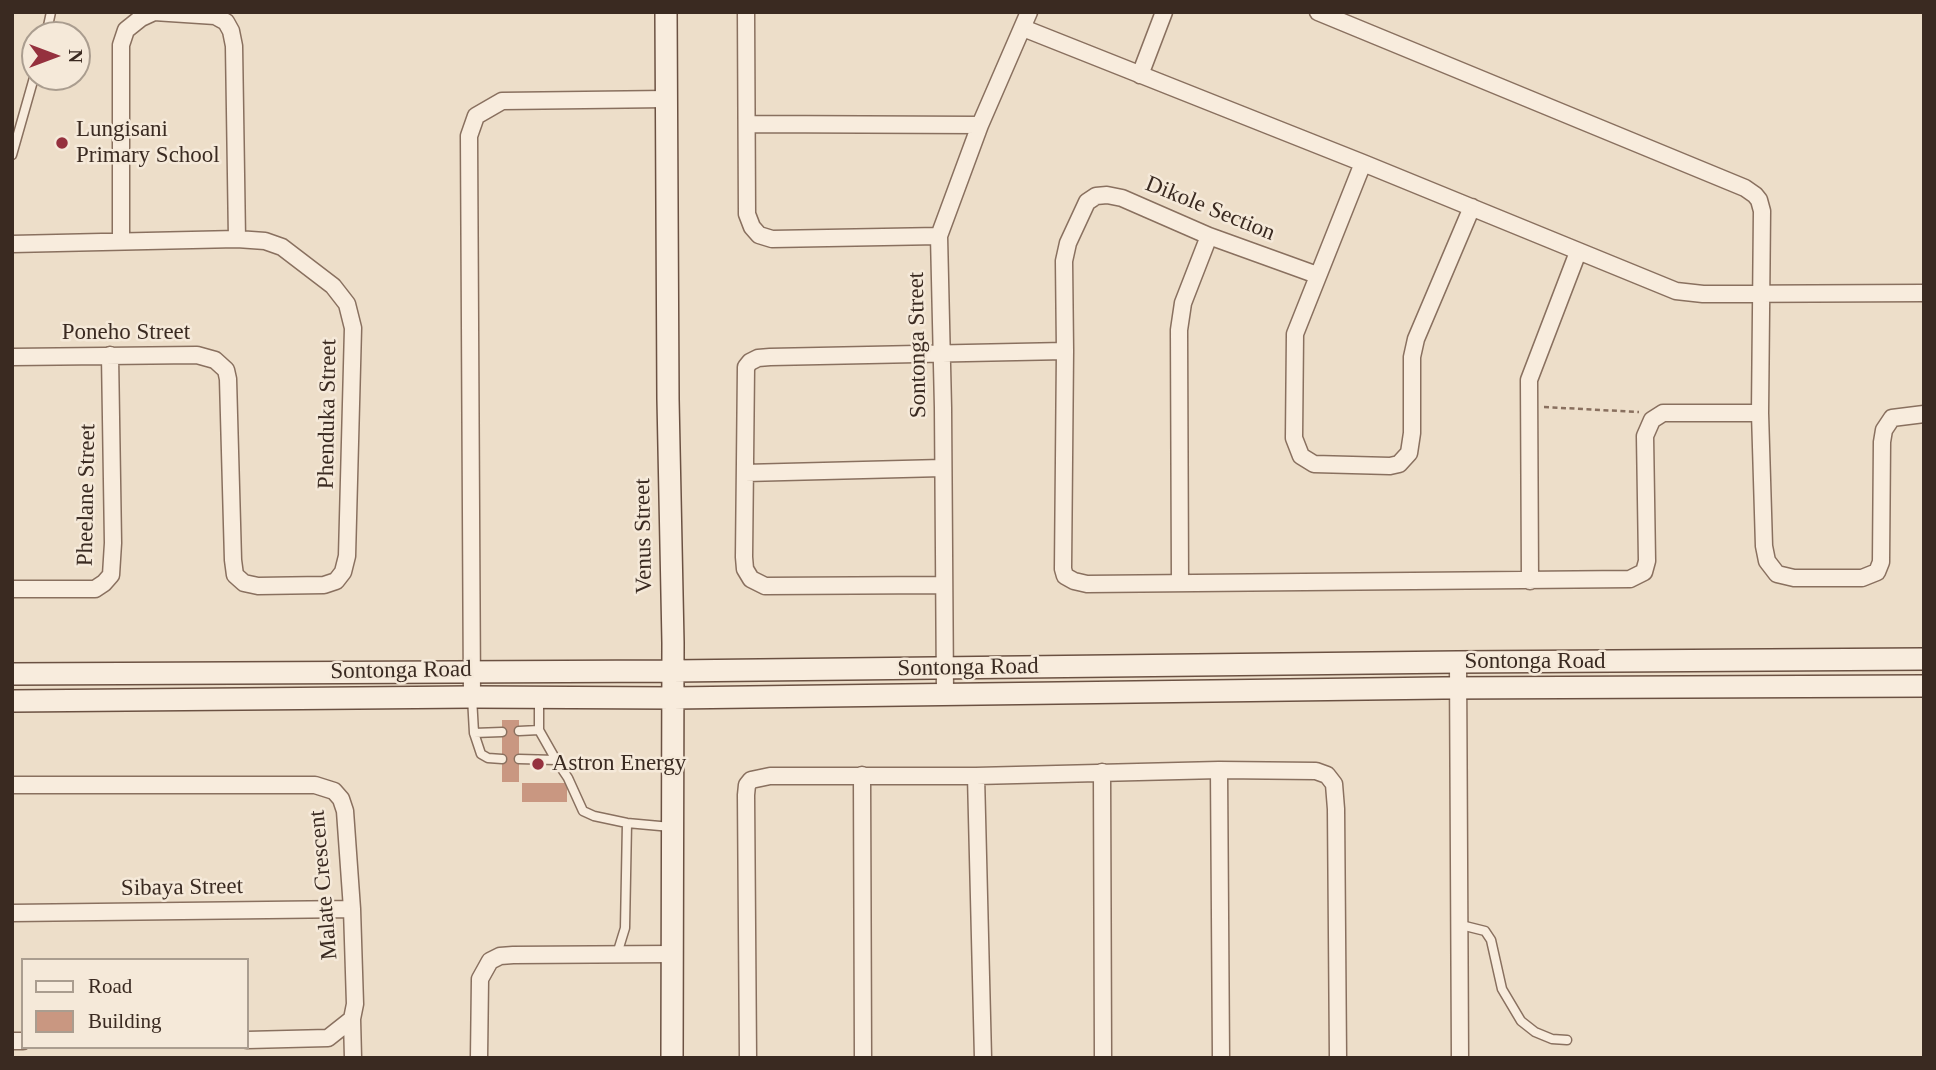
<!DOCTYPE html>
<html>
<head>
<meta charset="utf-8">
<style>
  body { margin:0 }
  #map { position:relative; width:1936px; height:1070px; overflow:hidden; background:#eddec9; font-family:"Times New Roman",serif }
  canvas { display:block }
  .frame { position:absolute; inset:0; border:14px solid #3a2a21; pointer-events:none }
  .legend { position:absolute; left:21px; top:958px; width:228px; height:91px; box-sizing:border-box; background:#f5e9d9; border:2px solid #aa9d8f; margin:0; padding:9px 12px; list-style:none; font-size:21px; color:#3a2a21 }
  .legend li { display:flex; align-items:center; gap:14px; height:35px }
  .legend b { width:35px; border:2px solid #aa9d8f }
  .north { position:absolute; left:21px; top:21px; width:70px; height:70px; box-sizing:border-box; background:#f5e9d9; border:2px solid #aa9d8f; border-radius:50%; rotate:90deg; font-size:19px; font-weight:700; line-height:28px; text-align:center; color:#3a2a21 }
  .north::after { content:''; display:block; margin:auto; width:24px; height:32px; background:#95313e; clip-path:polygon(50% 0,100% 100%,50% 72%,0 100%) }
</style>
</head>
<body>
<div id="map">
<canvas width="1936" height="1070"></canvas>
<div class="frame"></div>
<ul class="legend">
<li><b style="height:9px;background:#f8ecdd"></b>Road</li>
<li><b style="height:19px;background:#c99781"></b>Building</li>
</ul>
<div class="north">N</div>
</div>
<script>
const context = document.querySelector('canvas').getContext('2d');
context.lineJoin = 'round';
function fillPath(path, color) {
  context.fillStyle = color;
  context.fill(path, 'evenodd');
}
function poly(rows) {
  const path = new Path2D();
  for (const r of rows) {
    path.moveTo(r[0], r[1]);
    for (let i = 2; i < r.length; i += 2) path.lineTo(r[i], r[i + 1]);
  }
  return path;
}
function strokePath(path, color, width, dash) {
  context.strokeStyle = color;
  context.lineWidth = width;
  context.lineCap = dash ? 'butt' : 'round';
  context.setLineDash(dash || []);
  context.stroke(path);
}
function drawText(font, color, halo, rows, align = 'center') {
  context.font = font + ' "Times New Roman",serif';
  context.lineWidth = 5;
  context.setLineDash([]);
  context.textBaseline = 'middle';
  context.strokeStyle = halo;
  context.fillStyle = color;
  for (const [text, x, y, turn = 0] of rows) {
    context.save();
    context.translate(x, y);
    context.rotate((+turn || 0) * Math.PI / 180);
    context.textAlign = isNaN(turn) ? turn : align;
    if (halo) context.strokeText(text, 0, 0);
    context.fillText(text, 0, 0);
    context.restore();
  }
}
fillPath(poly([
  [502,720,519,720,519,782,502,782],
  [522,783,567,783,567,802,522,802]
]), '#c99781');
const lane = poly([
  [46,35,51,12],
  [12,155,35,74],
  [472,697,474,733,481,754,488,758,502,759],
  [539,699,539,730,556,760,568,778,583,811,594,816,627,823,671,827],
  [519,731,539,730],
  [474,733,502,732],
  [519,759,556,760],
  [1461,925,1485,931,1491,940,1502,989,1521,1021,1535,1032,1552,1039,1567,1040],
  [617,954,625,928,627,823]
]);
const street = poly([
  [746,12,747,214,752,227,759,235,772,239,939,236],
  [1318,12,1745,188,1755,195,1759,200,1762,211,1760,413,1764,546,1767,561,1777,574,1794,578,1862,578,1877,572,1881,562,1882,442,1884,430,1892,418,1924,414],
  [1023,28,1363,163,1676,291,1703,294,1924,293],
  [1140,75,1164,12],
  [747,124,980,125],
  [1363,163,1295,334,1294,438,1301,456,1314,464,1390,466,1399,464,1409,453,1412,433,1412,357,1416,339,1472,207],
  [121,241,121,45,126,30,141,18,154,12,215,16,226,22,231,31,234,46,237,239],
  [12,244,237,239,265,241,282,247,333,286,347,304,353,328,347,556,343,572,336,581,324,585,258,586,244,583,235,575,233,560,228,379,226,370,215,360,197,355,12,357],
  [1317,275,1209,236,1122,198,1107,195,1096,196,1087,202,1068,243,1064,261,1065,351,1063,569,1065,576,1074,581,1087,584,1630,579,1644,572,1647,561,1645,436,1652,420,1663,413,1760,413],
  [745,473,942,468],
  [1530,581,1529,380,1578,252],
  [1180,583,1179,330,1183,303,1209,236],
  [943,585,765,586,751,579,745,569,744,557,746,367,750,362,758,358,770,357,1065,351],
  [12,589,95,589,104,583,111,575,113,543,110,355],
  [1458,662,1460,1058],
  [945,694,943,408,939,236,980,125,1029,12],
  [472,697,469,136,476,116,502,101,667,99],
  [1219,770,1221,1058],
  [1102,772,1103,1058],
  [862,775,863,1058],
  [976,776,983,1058],
  [12,785,315,785,334,791,341,799,345,811,352,909,355,1004,352,1019,328,1038,247,1040],
  [12,913,352,909],
  [352,1019,353,1058],
  [12,1041,23,1041],
  [479,1058,480,979,490,961,500,956,513,955,673,954],
  [748,1058,746,795,747,785,751,780,770,776,976,776,1219,770,1316,771,1327,775,1334,784,1336,809,1338,1058]
]);
const secondary = poly([
  [666,12,668,399,673,643,672,1058],
  [12,674,673,671,1458,662,1924,659],
  [12,701,472,697,673,698,1443,688,1924,686]
]);
strokePath(lane, '#89705f', 11);
strokePath(street, '#89705f', 19);
strokePath(secondary, '#6b5142', 24);
strokePath(poly([
  [1544,407,1639,412]
]), '#89705f', 2.5, [5, 3.5]);
strokePath(lane, '#f8ecdd', 8);
strokePath(street, '#f8ecdd', 16);
strokePath(secondary, '#f8ecdd', 21);
for (const [x, y, r, color] of [
  [62,143,7,"#95313e"],
  [538,764,7,"#95313e"]
]) {
  const dot = new Path2D();
  dot.arc(x, y, r, 0, 2 * Math.PI);
  context.fillStyle = color;
  context.fill(dot);
  strokePath(dot, '#f5e9d9', 2.5);
}
drawText('23px', '#3a2a21', '#f5e9d9', [
  ["Lungisani",76,130],
  ["Primary School",76,156],
  ["Astron Energy",552,764]
], 'left');
drawText('23px', '#3a2a21', '#f5e9d9', [
  ["Dikole Section",1210,209,22],
  ["Poneho Street",126,333],
  ["Sontonga Street",918,345,-91],
  ["Phenduka Street",328,414,-89],
  ["Pheelane Street",87,495,-89],
  ["Venus Street",644,536,-91],
  ["Sontonga Road",1535,662],
  ["Sontonga Road",968,668,-1],
  ["Sontonga Road",401,671,-1],
  ["Malate Crescent",324,885,-95],
  ["Sibaya Street",182,888,-1]
]);
</script>
</body>
</html>
